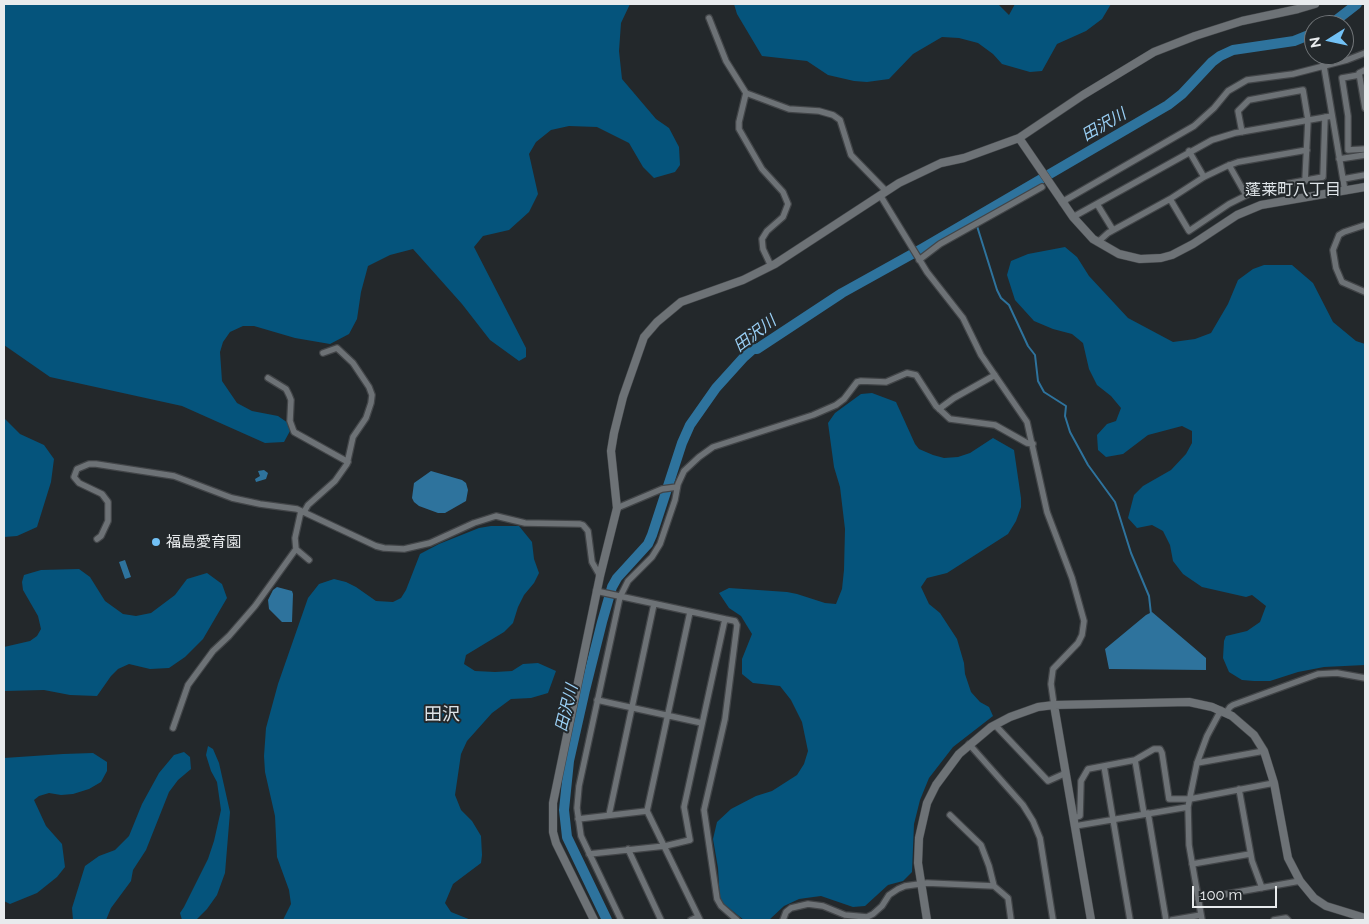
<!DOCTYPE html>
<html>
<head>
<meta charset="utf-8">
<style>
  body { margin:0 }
  #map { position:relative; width:1369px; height:924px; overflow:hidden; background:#23282b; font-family:Raleway,sans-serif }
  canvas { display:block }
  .frame { position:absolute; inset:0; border:5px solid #e8ebed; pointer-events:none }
  .north { position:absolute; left:1304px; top:15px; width:50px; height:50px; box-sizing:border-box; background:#23282b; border:1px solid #727679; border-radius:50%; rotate:260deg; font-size:14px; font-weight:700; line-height:20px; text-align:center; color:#e8ebed }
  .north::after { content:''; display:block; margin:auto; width:18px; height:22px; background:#72c1f5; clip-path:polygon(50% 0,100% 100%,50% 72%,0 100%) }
  .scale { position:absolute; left:1192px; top:886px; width:85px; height:22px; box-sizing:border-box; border:2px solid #e8ebed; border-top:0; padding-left:6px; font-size:15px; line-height:18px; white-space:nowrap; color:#e8ebed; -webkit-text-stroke:4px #23282b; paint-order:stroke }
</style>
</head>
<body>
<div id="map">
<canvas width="1369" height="924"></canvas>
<div class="frame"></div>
<div class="north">N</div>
<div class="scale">100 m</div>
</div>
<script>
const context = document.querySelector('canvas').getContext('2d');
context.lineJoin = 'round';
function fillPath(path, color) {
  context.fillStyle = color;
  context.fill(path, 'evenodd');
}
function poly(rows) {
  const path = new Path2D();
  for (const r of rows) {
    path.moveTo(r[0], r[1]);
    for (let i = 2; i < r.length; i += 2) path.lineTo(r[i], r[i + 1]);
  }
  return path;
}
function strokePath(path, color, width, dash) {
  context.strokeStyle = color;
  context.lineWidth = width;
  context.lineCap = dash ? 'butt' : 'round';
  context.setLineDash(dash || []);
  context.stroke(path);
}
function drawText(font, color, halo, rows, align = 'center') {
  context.font = font + ' Raleway,"Noto Sans JP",sans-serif';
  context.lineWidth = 4;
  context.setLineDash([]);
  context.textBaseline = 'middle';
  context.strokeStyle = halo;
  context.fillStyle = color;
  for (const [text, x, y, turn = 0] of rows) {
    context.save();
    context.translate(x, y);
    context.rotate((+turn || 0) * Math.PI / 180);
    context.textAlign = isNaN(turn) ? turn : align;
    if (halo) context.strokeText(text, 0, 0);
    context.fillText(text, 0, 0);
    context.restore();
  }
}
fillPath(poly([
  [4,4,630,4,621,23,619,51,622,79,656,119,669,128,679,147,680,165,675,172,654,178,643,167,629,143,597,127,569,126,551,130,536,142,529,154,538,194,529,212,509,230,483,236,474,247,526,348,526,357,519,361,490,340,462,304,413,249,390,255,368,266,361,292,357,319,349,334,330,344,295,338,254,326,243,326,230,332,223,342,220,352,222,381,237,403,252,411,278,416,288,423,290,431,284,442,265,443,182,406,50,377,4,345],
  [734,4,998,4,1009,15,1015,4,1111,4,1102,19,1086,31,1057,44,1042,71,1030,72,1002,64,993,54,978,43,959,38,942,37,913,54,889,79,867,82,854,81,828,75,807,61,762,56,737,14],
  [1065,247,1077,257,1089,276,1128,318,1173,342,1195,339,1211,333,1228,304,1238,280,1253,269,1264,265,1292,265,1313,283,1333,322,1356,341,1365,344,1365,665,1324,667,1298,672,1270,681,1254,681,1242,680,1229,672,1223,658,1224,641,1226,636,1247,631,1260,622,1266,606,1252,595,1246,597,1202,587,1183,574,1173,561,1170,545,1163,531,1152,525,1137,528,1128,518,1134,495,1143,486,1171,470,1186,454,1192,443,1192,431,1182,426,1148,435,1123,454,1106,457,1098,450,1097,435,1107,424,1116,421,1121,408,1111,396,1097,385,1089,369,1083,343,1072,334,1053,329,1034,321,1015,300,1007,275,1011,261,1028,254],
  [872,393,896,402,915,444,919,449,933,455,944,458,958,457,970,453,993,438,1014,450,1021,498,1021,507,1016,521,1008,534,947,573,927,578,921,587,929,604,940,613,957,639,964,663,965,674,971,692,980,702,989,707,993,716,953,747,929,778,920,800,914,824,912,872,903,881,888,885,865,906,853,907,821,896,806,898,799,899,784,906,769,920,744,920,720,901,718,868,713,839,717,822,731,809,756,796,772,791,797,775,804,764,808,751,802,722,791,700,780,686,753,683,742,674,742,659,752,634,741,616,729,608,719,593,729,588,787,592,797,594,825,603,836,604,842,589,844,570,845,529,840,487,834,467,828,423,835,413,861,394],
  [4,418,20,434,44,445,54,459,51,482,37,527,17,536,4,537],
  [491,526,519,526,532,542,534,559,539,573,534,583,524,595,518,607,513,623,504,632,466,655,464,664,475,671,495,672,512,671,523,664,538,663,556,671,548,693,531,698,511,699,492,713,467,741,461,754,455,795,461,810,472,821,481,836,482,855,481,863,453,884,445,903,451,912,471,920,283,920,291,904,289,890,277,857,275,816,265,772,264,756,266,728,278,684,308,598,319,584,334,579,346,582,356,587,376,601,393,602,401,598,406,590,420,554,439,544,479,528],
  [79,569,90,577,105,601,123,614,136,616,151,613,175,595,187,579,207,573,222,584,227,598,203,639,185,657,169,668,150,669,129,664,118,669,111,676,97,696,70,695,44,690,4,691,4,647,30,641,37,636,41,629,38,616,23,590,22,582,24,575,41,570],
  [208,746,213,749,219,763,230,812,225,873,217,895,207,909,196,920,182,920,180,913,184,907,208,859,214,841,221,810,217,782,211,771,206,755],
  [184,752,190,757,191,769,178,780,169,792,146,850,133,870,131,881,111,908,106,920,73,920,72,908,85,866,99,856,115,850,129,836,142,804,159,773,174,755],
  [93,753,107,762,107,771,101,782,89,789,73,794,61,795,49,793,39,796,34,800,46,826,62,844,65,867,57,877,37,893,10,904,4,901,4,758,63,754]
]), '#05547c');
fillPath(poly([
  [264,470,268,473,266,479,256,482,255,479,260,476,258,471],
  [431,471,462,480,466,483,468,490,466,501,445,513,438,513,419,506,414,502,412,498,414,483],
  [125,560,131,577,125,579,119,562],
  [277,587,292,591,293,594,292,622,282,622,269,609,268,600,273,590],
  [1152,612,1206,658,1206,670,1109,669,1105,649,1146,615]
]), '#2e739d');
strokePath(poly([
  [977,226,997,290,1001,298,1009,305,1028,346,1035,355,1038,381,1044,392,1066,406,1065,416,1070,432,1088,465,1115,502,1131,553,1149,596,1151,614]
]), '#2e739d', 2);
strokePath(poly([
  [1330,25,1357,4],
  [607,920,567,837,564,810,569,761,585,690,602,622,612,587,617,578,648,544,652,535,682,443,690,425,716,388,744,357,753,349,757,349,842,293,923,248,1168,105,1182,94,1212,62,1220,56,1233,50,1294,41,1314,33]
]), '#2e739d', 10);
const street = poly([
  [709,18,726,61,746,93,789,109,819,111,833,115,840,120,851,155,886,191],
  [1322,55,1345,191],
  [1365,70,1359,73,1365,108],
  [1359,75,1342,78,1348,116,1348,150,1365,149],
  [746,93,739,122,739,129,762,169,783,192,788,204,783,217,767,231,762,239,763,249,771,266],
  [1242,132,1238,111,1249,100,1303,90,1308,120,1305,181],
  [1189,151,1204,177],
  [1339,159,1365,155],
  [1229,165,1246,195],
  [1343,179,1365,175],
  [880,195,927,272,963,318,981,355,1027,422,1047,512,1072,578,1084,621,1082,635,1078,643,1053,669,1051,684,1054,705],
  [1170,199,1189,231,1229,204,1249,194,1264,188,1323,177,1325,117],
  [1062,202,1194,126,1214,108,1228,91,1247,80,1293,74,1347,60,1365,53],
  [1097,204,1113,230],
  [1073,217,1212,140,1235,133,1332,116],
  [1365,225,1344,232,1339,235,1333,250,1336,268,1342,282,1365,292],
  [1098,242,1108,233,1170,199,1204,177,1227,166,1238,162,1307,150],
  [919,260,940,244,1042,187],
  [268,378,286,389,289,395,291,400,290,421,294,432,348,462],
  [939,409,954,398,995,375],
  [617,508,662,489,677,487],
  [301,511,295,538,296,549,309,560],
  [304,512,308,505,335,481,347,464,353,437,366,418,371,403,372,395,369,387,353,363,337,348,323,353],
  [97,539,101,536,108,521,108,502,102,494,79,483,74,477,77,469,89,464,96,464,174,476,232,498,260,504,297,509,376,546,384,548,404,549,430,543,474,523,496,516,525,523,580,524,583,525,588,531,592,562,600,576],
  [596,591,725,619,735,621,737,625,725,719,704,810,717,899,721,906,737,920],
  [690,612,647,811,700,920],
  [597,700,702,723],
  [1226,713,1230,707,1233,705,1318,674,1337,673,1365,678],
  [995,725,1048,781,1066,773],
  [173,728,188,685,213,651,229,636,255,606,296,549],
  [969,744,1023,805,1033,821,1040,838,1053,920],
  [1135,760,1144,814],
  [1197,763,1264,751],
  [1104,766,1130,920],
  [1239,789,1252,861,1262,888],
  [1148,813,1166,920],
  [609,815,654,604],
  [950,815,981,845,989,866,994,886],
  [1074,818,1080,816,1081,781,1088,769,1135,760,1154,749,1160,749,1162,753,1169,799,1190,799,1274,783],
  [578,819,647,811],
  [1075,826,1188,807],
  [628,849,661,920],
  [589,854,665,846,690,840,684,807,725,619],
  [1192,864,1250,854],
  [1198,899,1300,881],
  [621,920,581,836,577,808,579,786,620,597,628,581,652,557,660,544,675,500,678,484,684,471,699,457,713,447,813,415,836,405,844,399,857,382,861,381,886,382,907,373,916,375,936,406,950,419,995,425,1027,443,1033,444],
  [691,920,698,917],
  [783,920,786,912,791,908,808,904,823,906,845,915,867,917,873,914,882,906,889,895,898,889,905,886,927,883,994,886,1008,898,1011,920],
  [1172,920,1201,915],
  [1202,920,1189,845,1188,807,1197,763,1207,736,1221,710],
  [1274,920,1286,918,1288,920]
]);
const secondary = poly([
  [1019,138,1073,217,1093,239,1119,254,1140,259,1161,258,1172,255,1193,244,1237,215,1261,205,1365,187],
  [594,920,556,843,553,832,553,803,600,576,617,508,611,451,614,433,623,397,644,337,657,322,681,302,743,280,775,264,899,183,941,163,964,158,1019,138,1083,95,1154,52,1195,36,1242,21,1298,9,1315,4],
  [927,920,918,863,919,838,927,803,936,785,959,754,991,727,1010,717,1038,707,1054,705],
  [1091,920,1054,705,1189,702,1212,707,1232,716,1254,735,1264,751,1274,783,1288,858,1300,881,1314,898,1326,906,1365,918]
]);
strokePath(street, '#424548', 8);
strokePath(secondary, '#424548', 9);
strokePath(street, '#6d7276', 5.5);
strokePath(secondary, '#6d7276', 8);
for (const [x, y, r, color] of [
  [156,542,5,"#72c1f5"]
]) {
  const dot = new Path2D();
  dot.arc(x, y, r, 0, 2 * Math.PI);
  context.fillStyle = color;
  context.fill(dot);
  strokePath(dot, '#23282b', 2);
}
drawText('15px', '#e8ebed', '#23282b', [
  ["福島愛育園",166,542]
], 'left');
drawText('italic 16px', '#9acff4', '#23282b', [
  ["田沢川",1104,125,-30],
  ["田沢川",755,334,-37],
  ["田沢川",567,708,-76]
]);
drawText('16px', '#dde3e7', '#23282b', [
  ["蓬莱町八丁目",1293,190]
]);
drawText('18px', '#dde3e7', '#23282b', [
  ["田沢",442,715]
]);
</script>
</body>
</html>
